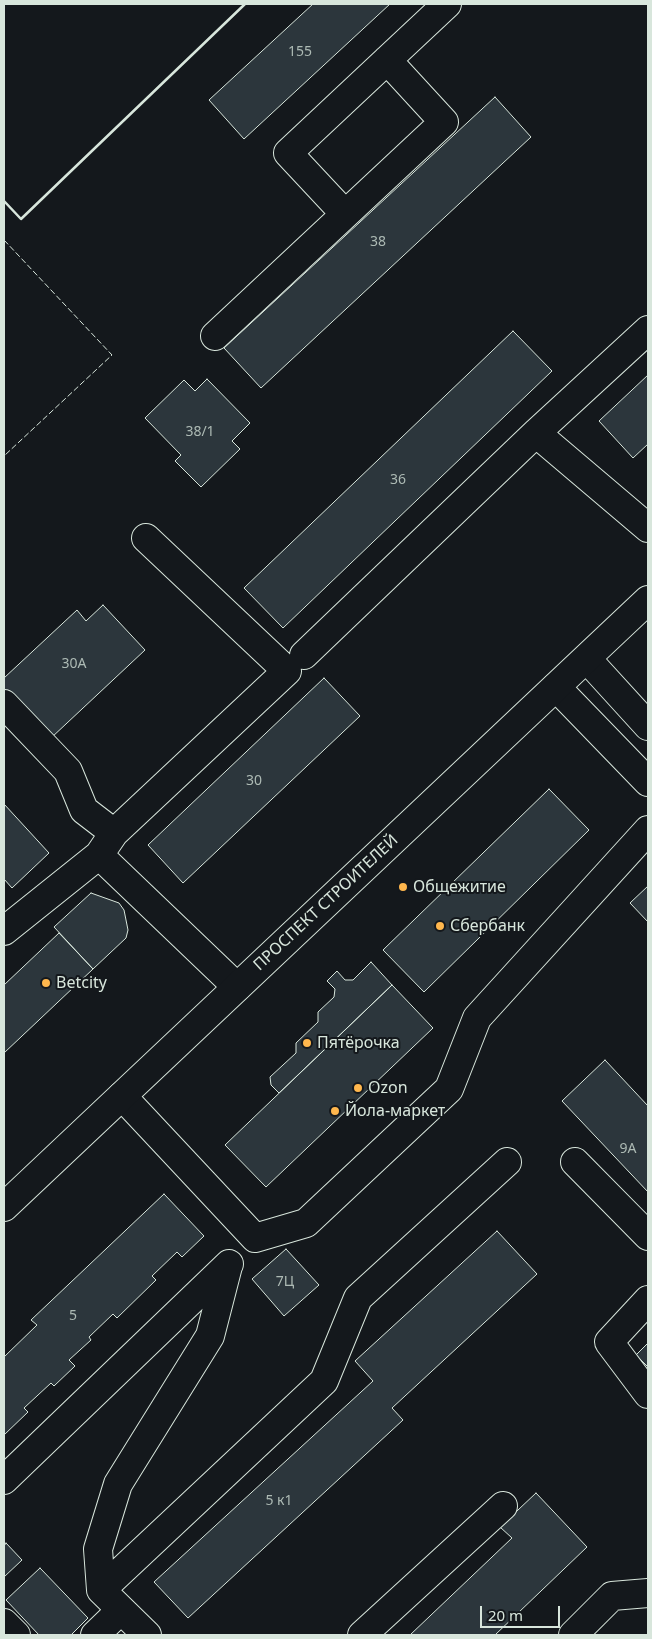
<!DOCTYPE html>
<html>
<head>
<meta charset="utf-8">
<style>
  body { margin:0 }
  #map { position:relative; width:652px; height:1639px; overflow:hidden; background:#14181c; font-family:"Noto Sans",sans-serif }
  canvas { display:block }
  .frame { position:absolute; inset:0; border:5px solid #d8e6dc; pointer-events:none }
  .scale { position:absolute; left:480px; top:1606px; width:80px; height:22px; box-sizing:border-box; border:2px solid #d8e6dc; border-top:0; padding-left:6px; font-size:15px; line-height:18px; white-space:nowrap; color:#d8e6dc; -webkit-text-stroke:4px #14181c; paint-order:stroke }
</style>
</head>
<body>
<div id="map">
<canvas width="652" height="1639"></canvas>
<div class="frame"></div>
<div class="scale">20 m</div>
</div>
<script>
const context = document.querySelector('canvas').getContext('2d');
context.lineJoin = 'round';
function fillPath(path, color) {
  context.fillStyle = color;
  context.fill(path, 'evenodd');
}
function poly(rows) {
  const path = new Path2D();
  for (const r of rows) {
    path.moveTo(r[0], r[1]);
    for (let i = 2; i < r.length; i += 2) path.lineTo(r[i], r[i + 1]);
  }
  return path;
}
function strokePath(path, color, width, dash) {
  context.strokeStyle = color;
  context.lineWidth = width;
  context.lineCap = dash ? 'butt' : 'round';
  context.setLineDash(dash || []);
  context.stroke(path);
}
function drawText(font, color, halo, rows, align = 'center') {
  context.font = font + ' "Noto Sans",sans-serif';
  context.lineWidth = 4;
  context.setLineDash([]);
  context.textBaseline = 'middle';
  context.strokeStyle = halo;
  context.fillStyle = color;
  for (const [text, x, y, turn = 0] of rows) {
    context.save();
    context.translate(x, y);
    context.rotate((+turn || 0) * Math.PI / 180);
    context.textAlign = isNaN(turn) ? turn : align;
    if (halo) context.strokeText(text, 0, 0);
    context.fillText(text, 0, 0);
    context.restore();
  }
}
const building = poly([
  [313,4,390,4,244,139,209,100,313,4],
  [495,97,531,137,261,388,224,348,495,97],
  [513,331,552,371,283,628,244,588,513,331],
  [648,375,648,444,633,458,599,421,648,375],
  [207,379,250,423,232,441,240,449,201,487,175,461,181,455,145,418,184,380,195,391,207,379],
  [103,605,145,650,51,738,4,688,4,678,77,610,86,621,103,605],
  [324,678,360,716,183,883,148,845,324,678],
  [549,789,589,830,424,992,383,950,549,789],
  [4,804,49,853,12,888,4,879,4,804],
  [648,886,648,922,630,903,648,886],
  [91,893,119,903,124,910,128,930,126,938,93,969,54,927,91,893],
  [59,933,93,969,4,1053,4,985,59,933],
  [371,962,392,985,279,1093,271,1085,270,1077,296,1053,296,1043,318,1022,318,1012,334,997,335,989,327,981,337,971,345,980,353,980,371,962],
  [392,985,433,1028,266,1187,225,1145,392,985],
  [605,1060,648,1106,648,1192,562,1101,605,1060],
  [164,1194,204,1236,182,1257,177,1252,152,1276,156,1280,117,1318,113,1314,89,1337,91,1340,69,1360,75,1366,54,1386,51,1383,24,1408,28,1412,4,1435,4,1357,37,1325,31,1320,164,1194],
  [497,1231,537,1274,392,1408,403,1420,188,1618,154,1582,373,1381,355,1361,497,1231],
  [286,1249,319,1285,284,1316,252,1279,286,1249],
  [648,1343,648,1367,636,1355,648,1343],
  [536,1493,587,1547,495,1635,410,1635,512,1538,500,1527,536,1493],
  [6,1543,22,1560,4,1577,4,1546,6,1543],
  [40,1568,88,1618,71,1635,39,1635,6,1600,40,1568]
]);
fillPath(building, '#2c363c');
strokePath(building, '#d8e6dc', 1);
const minor = poly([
  [345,214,288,153,447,4],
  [215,336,444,122,387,60],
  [536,433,648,528],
  [304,655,536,433,648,330],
  [587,659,648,726],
  [556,687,648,782],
  [4,704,68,771,84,810,114,833],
  [99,855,114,833,287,671,146,538],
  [4,931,99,855,237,987],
  [122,1096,255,1238,306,1223,449,1089,477,1018,648,830],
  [575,1162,648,1236],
  [648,1300,609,1342,648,1394],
  [4,1480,229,1264],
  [101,1590,324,1381,358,1298,507,1162],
  [4,1623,16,1635],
  [95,1635,121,1610],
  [147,1635,101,1590,98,1549,118,1484,210,1336,228,1266],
  [362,1635,503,1506],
  [573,1635,612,1596,648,1593]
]);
const major = poly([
  [4,1207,648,600]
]);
strokePath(minor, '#d8e6dc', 30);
strokePath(major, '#d8e6dc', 30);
strokePath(minor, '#14181c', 28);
strokePath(major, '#14181c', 28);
strokePath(poly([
  [4,240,112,355,4,456]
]), '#d8e6dc', 1, [6, 2.5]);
strokePath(poly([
  [4,201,21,219,245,4]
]), '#d8e6dc', 2.5);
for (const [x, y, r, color] of [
  [403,887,5,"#ffb74d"],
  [440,926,5,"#ffb74d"],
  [46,983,5,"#ffb74d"],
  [307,1043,5,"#ffb74d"],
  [358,1088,5,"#ffb74d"],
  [335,1111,5,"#ffb74d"]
]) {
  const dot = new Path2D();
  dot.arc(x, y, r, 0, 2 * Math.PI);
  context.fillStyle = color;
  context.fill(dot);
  strokePath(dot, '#14181c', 2);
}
drawText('14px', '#adbab4', null, [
  ["155",300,52],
  ["38",378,242],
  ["38/1",200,432],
  ["36",398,480],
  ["30А",74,664],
  ["30",254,781],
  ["9А",628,1149],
  ["7Ц",285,1282],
  ["5",73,1316],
  ["5 к1",279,1501]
]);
drawText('16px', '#d8e6dc', '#14181c', [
  ["Общежитие",413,887],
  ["Сбербанк",450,926],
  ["Betcity",56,983],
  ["Пятёрочка",317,1043],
  ["Ozon",368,1088],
  ["Йола-маркет",345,1111]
], 'left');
drawText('16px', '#d8e6dc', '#14181c', [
  ["ПРОСПЕКТ СТРОИТЕЛЕЙ",326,903,-43]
]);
</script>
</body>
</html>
